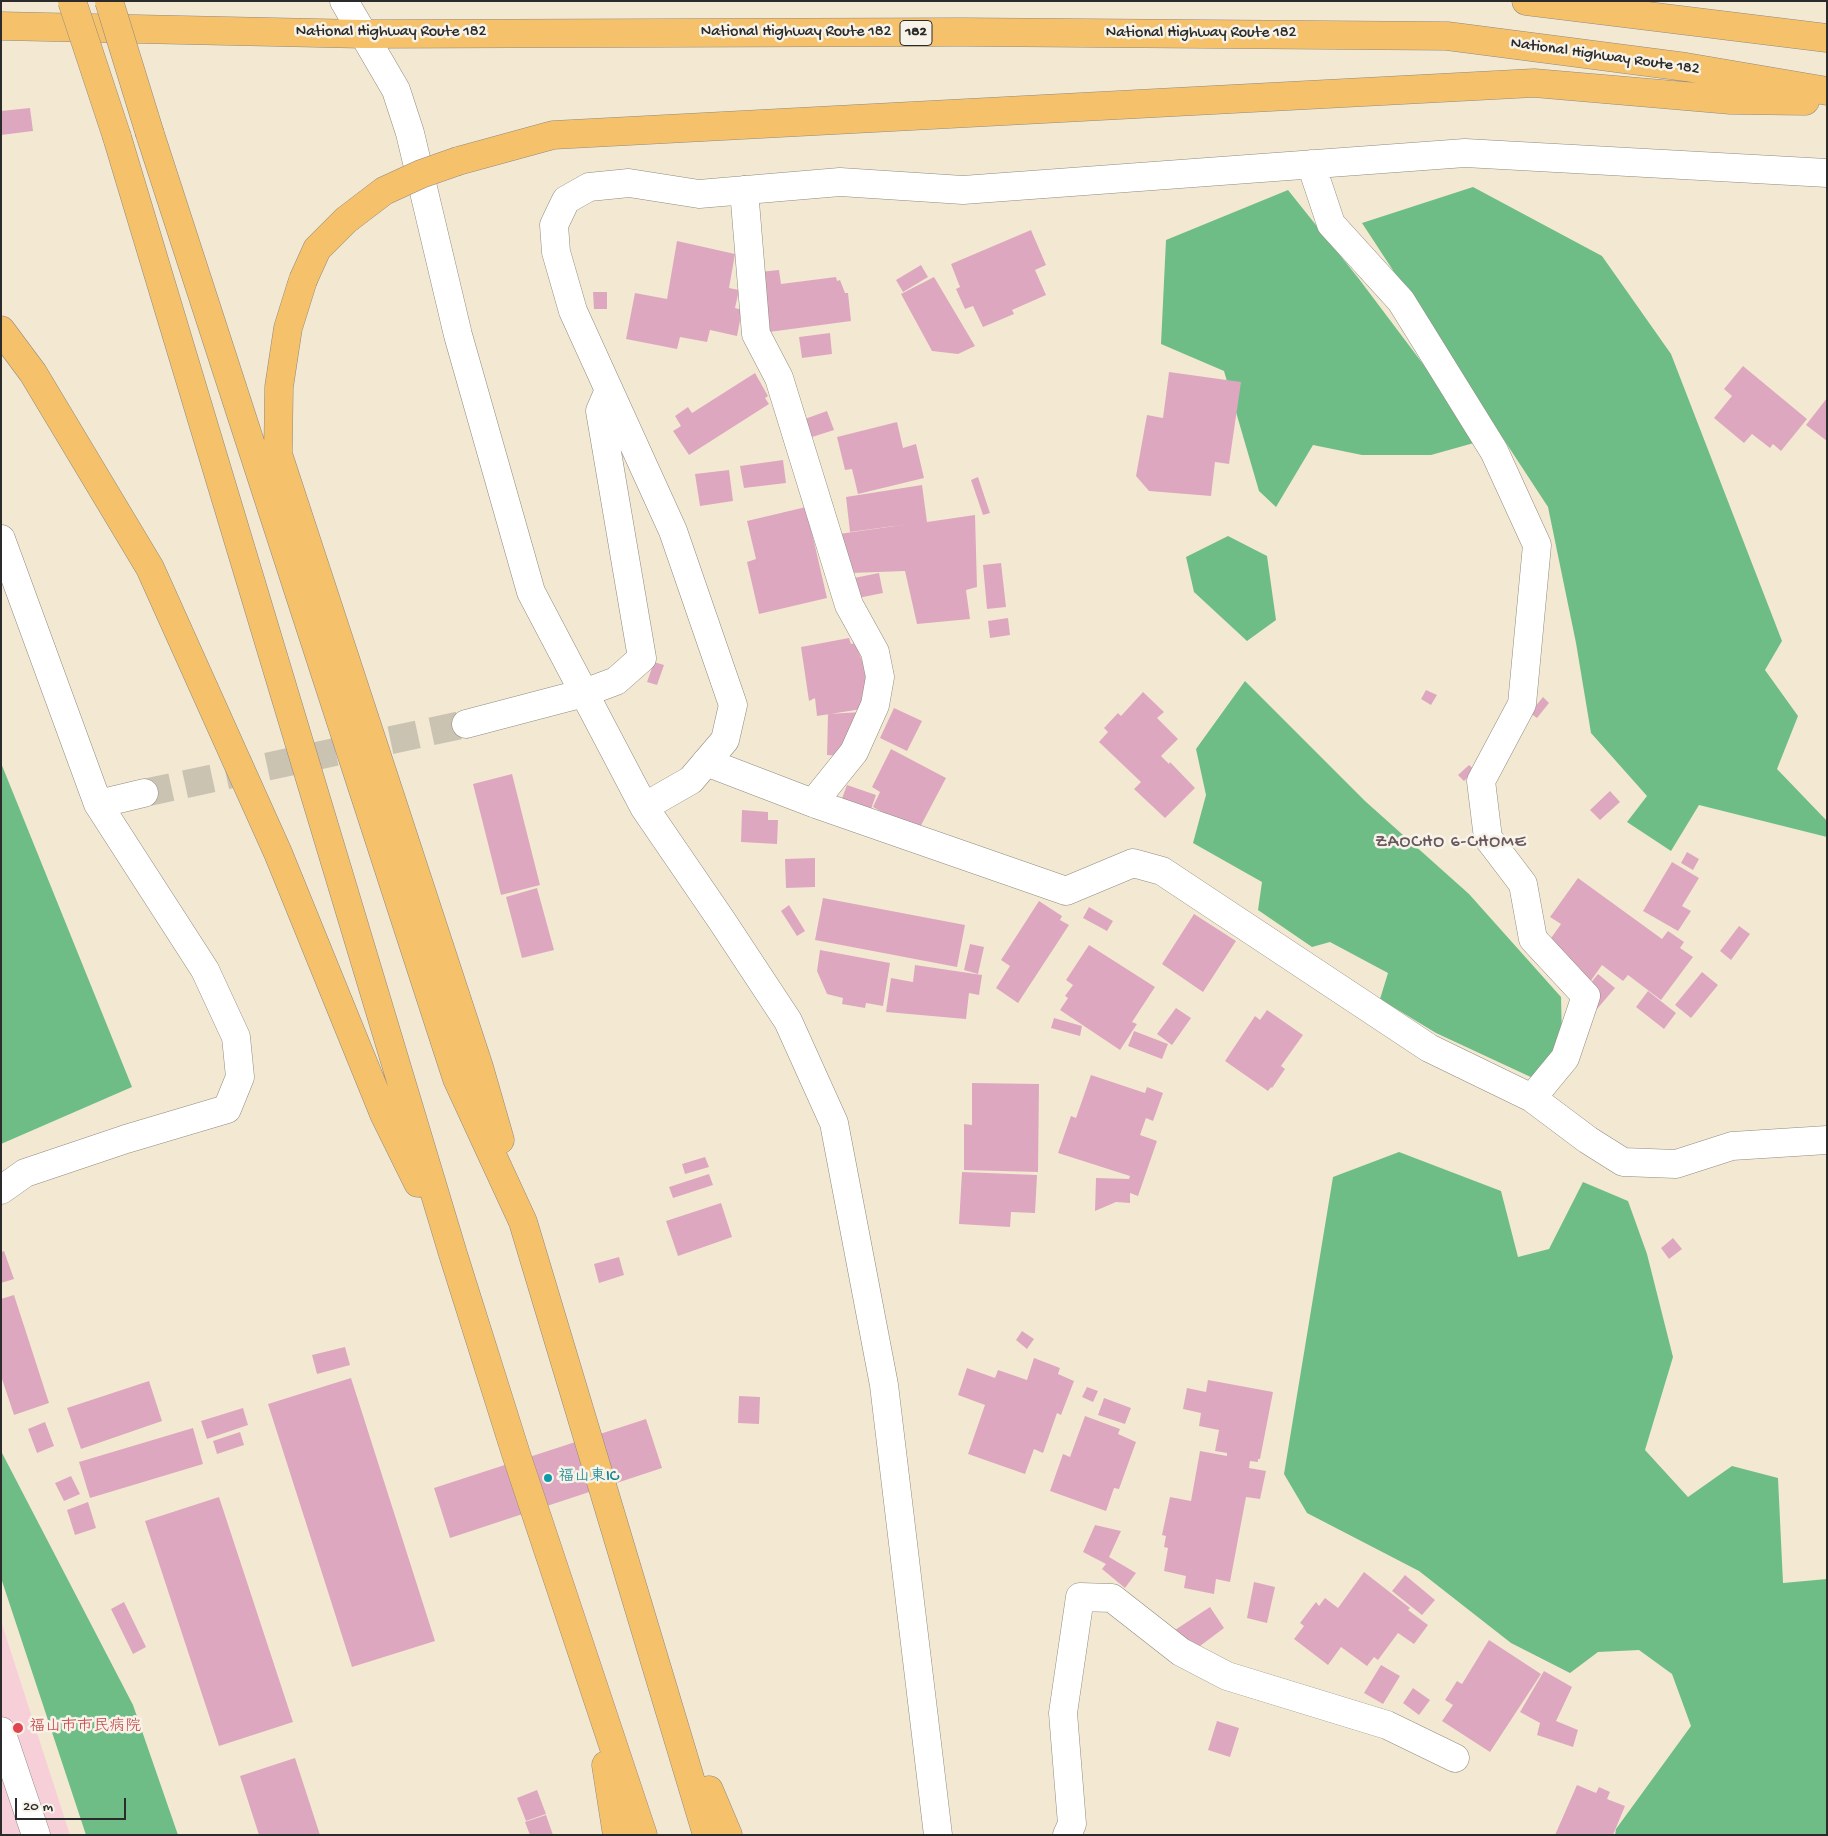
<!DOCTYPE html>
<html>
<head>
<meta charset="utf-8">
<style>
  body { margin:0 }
  #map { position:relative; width:1828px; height:1836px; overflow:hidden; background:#f3e9d3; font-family:"Gochi Hand",sans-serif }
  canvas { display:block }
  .frame { position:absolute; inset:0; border:2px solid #2b2b2b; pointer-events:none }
  .scale { position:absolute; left:15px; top:1798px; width:111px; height:22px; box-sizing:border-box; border:2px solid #2b2b2b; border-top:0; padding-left:6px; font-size:15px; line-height:18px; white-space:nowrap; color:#2b2b2b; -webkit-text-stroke:4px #f7f3e8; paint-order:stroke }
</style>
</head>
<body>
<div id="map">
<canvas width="1828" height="1836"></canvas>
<div class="frame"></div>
<div class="scale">20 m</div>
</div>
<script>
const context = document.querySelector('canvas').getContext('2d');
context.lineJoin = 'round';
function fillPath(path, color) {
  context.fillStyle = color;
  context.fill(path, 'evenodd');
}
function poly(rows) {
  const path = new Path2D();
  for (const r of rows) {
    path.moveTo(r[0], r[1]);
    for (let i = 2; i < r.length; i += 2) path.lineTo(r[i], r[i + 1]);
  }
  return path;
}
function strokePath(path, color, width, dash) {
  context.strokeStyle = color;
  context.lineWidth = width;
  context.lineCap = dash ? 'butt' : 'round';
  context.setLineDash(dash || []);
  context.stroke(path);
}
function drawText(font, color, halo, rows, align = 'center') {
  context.font = font + ' "Gochi Hand","Klee One",sans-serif';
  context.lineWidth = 5;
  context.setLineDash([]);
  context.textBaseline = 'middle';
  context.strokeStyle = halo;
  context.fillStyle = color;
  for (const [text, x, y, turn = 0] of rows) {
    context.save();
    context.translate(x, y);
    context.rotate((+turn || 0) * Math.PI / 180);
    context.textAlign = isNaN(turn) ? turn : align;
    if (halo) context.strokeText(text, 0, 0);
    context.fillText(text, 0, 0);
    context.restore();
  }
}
fillPath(poly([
  [1,1621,70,1835,1,1835]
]), '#f6cfd9');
fillPath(poly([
  [1473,187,1602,256,1671,354,1782,641,1765,670,1798,716,1777,769,1827,821,1827,837,1699,805,1671,851,1627,822,1647,796,1591,733,1576,643,1548,507,1362,223],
  [1288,190,1359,279,1481,441,1431,455,1362,455,1313,445,1276,507,1259,491,1224,371,1161,344,1166,240],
  [1228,536,1267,556,1276,620,1247,641,1194,592,1186,557],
  [1245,681,1365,801,1469,894,1561,997,1562,1037,1535,1079,1436,1033,1380,999,1388,973,1330,942,1312,947,1258,910,1262,882,1193,843,1206,795,1196,749],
  [1,763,132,1087,1,1144],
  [1399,1152,1501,1191,1518,1257,1549,1249,1583,1182,1628,1201,1647,1254,1673,1357,1645,1450,1688,1497,1732,1466,1778,1478,1783,1583,1827,1579,1827,1835,1615,1835,1616,1829,1691,1726,1672,1674,1639,1650,1598,1652,1570,1673,1511,1643,1419,1571,1307,1513,1284,1474,1333,1177],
  [1,1451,133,1705,178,1835,86,1835,1,1578]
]), '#6fbd86');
fillPath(poly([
  [30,108,33,131,1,135,1,111],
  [1031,230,1046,265,1035,270,1046,295,1012,310,1014,314,983,327,973,306,965,309,956,289,960,287,951,264],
  [677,241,735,254,729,288,739,290,735,308,742,310,737,336,710,330,707,342,680,337,677,349,626,339,635,293,667,299],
  [921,265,928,277,903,292,896,280],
  [779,270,781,284,836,277,837,281,840,280,845,293,848,293,851,321,769,332,760,272],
  [934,277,975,346,958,354,932,351,901,294],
  [593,292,607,292,607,309,594,309],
  [830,333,832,354,802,358,799,337],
  [1743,366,1807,419,1781,451,1773,444,1770,448,1752,434,1744,443,1714,418,1732,396,1724,389],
  [1169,372,1241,382,1229,464,1215,462,1211,496,1149,491,1136,476,1147,415,1163,418],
  [755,373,768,396,765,398,769,404,689,455,673,431,681,426,675,416,688,407,692,413],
  [1827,398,1827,441,1806,425],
  [827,411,834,430,809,438,802,420],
  [897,422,903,448,916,444,924,478,858,494,852,469,845,470,837,437],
  [783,460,786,483,744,488,740,466],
  [729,470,733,501,700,506,695,474],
  [978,477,990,513,983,515,971,480],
  [922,485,927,522,975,515,977,587,966,590,970,619,917,624,905,571,851,573,839,534,909,524,850,532,846,497],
  [806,507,827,598,759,614,747,562,756,559,747,521],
  [1001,563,1006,607,987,609,983,565],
  [879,573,883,593,858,598,854,578],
  [1008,618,1010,635,990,638,988,621],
  [849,638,851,644,855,643,867,673,862,709,817,716,815,698,809,701,801,647],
  [654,662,664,665,657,685,647,682],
  [1426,690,1437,695,1431,705,1421,699],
  [1143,692,1164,712,1157,718,1178,739,1161,756,1169,764,1170,762,1195,788,1165,818,1134,789,1141,782,1099,742,1108,732,1104,728,1118,713,1121,716],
  [1543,697,1549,703,1537,718,1530,713],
  [894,708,922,721,907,751,880,738],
  [862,712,840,756,827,755,828,714],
  [891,749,946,778,918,831,873,807,880,792,872,787],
  [1469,765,1475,770,1464,781,1458,775],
  [512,774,540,885,501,895,473,784],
  [847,785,876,795,870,812,841,801],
  [1610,791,1620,802,1600,820,1590,810],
  [742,810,768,812,768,820,778,820,777,844,741,842],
  [1687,852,1699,859,1693,870,1681,863],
  [815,858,815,887,786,888,785,859],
  [1672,862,1699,878,1682,906,1691,911,1678,931,1643,911],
  [1578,878,1662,939,1668,931,1684,942,1680,948,1693,957,1661,1000,1628,975,1623,981,1602,965,1585,989,1539,955,1561,924,1550,917],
  [537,888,554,950,522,958,506,897],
  [823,898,965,925,957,967,815,940],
  [1039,901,1062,916,1060,920,1069,925,1018,1003,996,988,1010,966,1001,960],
  [789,905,805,931,797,936,781,911],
  [1089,907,1113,921,1107,931,1083,918],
  [1194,914,1236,941,1203,992,1162,964],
  [1739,926,1750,934,1731,960,1720,951],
  [970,944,984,947,978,974,964,970],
  [1089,945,1155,987,1132,1022,1137,1024,1120,1050,1060,1010,1068,998,1065,996,1073,985,1066,980],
  [820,950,890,963,883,1006,866,1003,865,1008,842,1004,843,998,827,994,817,971],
  [915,965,982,975,979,995,969,993,966,1019,886,1012,891,978,913,982],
  [1702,972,1718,985,1691,1018,1675,1005],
  [1598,974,1615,988,1597,1009,1580,996],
  [1648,991,1676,1013,1664,1029,1636,1007],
  [1176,1008,1191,1018,1172,1045,1157,1034],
  [1267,1010,1303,1035,1281,1066,1285,1069,1272,1088,1271,1087,1268,1091,1225,1061,1255,1016,1260,1020],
  [1054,1018,1082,1026,1080,1036,1051,1028],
  [1134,1031,1168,1044,1162,1059,1128,1046],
  [1091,1075,1145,1093,1147,1087,1163,1093,1153,1121,1146,1118,1140,1135,1157,1141,1138,1196,1130,1193,1130,1203,1116,1202,1095,1211,1096,1178,1129,1179,1130,1176,1058,1153,1071,1116,1076,1118],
  [972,1083,1039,1084,1038,1172,964,1170,964,1124,972,1125],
  [705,1157,709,1167,685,1174,682,1164],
  [962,1172,1037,1175,1035,1213,1011,1212,1010,1227,959,1224],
  [709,1174,713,1185,673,1198,669,1187],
  [721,1203,732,1237,678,1256,666,1221],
  [1673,1238,1682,1249,1669,1259,1661,1248],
  [4,1251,14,1279,1,1283,1,1252],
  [619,1257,624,1275,599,1283,594,1264],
  [14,1295,49,1403,14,1415,1,1376,1,1299],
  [1022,1331,1034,1339,1027,1349,1016,1340],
  [345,1347,350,1365,317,1374,312,1355],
  [1034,1358,1060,1368,1058,1374,1074,1381,1061,1415,1057,1413,1043,1453,1034,1449,1025,1474,968,1454,985,1405,958,1395,967,1368,995,1378,998,1370,1027,1380],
  [351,1378,435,1641,352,1667,268,1404],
  [1208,1380,1273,1392,1260,1459,1258,1459,1258,1462,1250,1461,1249,1468,1266,1471,1260,1499,1246,1497,1230,1582,1216,1579,1214,1594,1184,1588,1186,1576,1164,1571,1168,1548,1164,1547,1166,1536,1162,1535,1170,1497,1191,1501,1200,1451,1227,1456,1227,1453,1215,1451,1219,1430,1199,1426,1201,1413,1183,1409,1187,1388,1206,1392],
  [149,1381,162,1421,81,1449,67,1408],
  [1087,1387,1098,1391,1093,1402,1082,1397],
  [739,1396,760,1397,759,1424,738,1423],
  [1104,1398,1131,1408,1125,1424,1098,1415],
  [243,1408,248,1425,207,1439,201,1421],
  [1085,1416,1120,1429,1118,1434,1136,1442,1119,1489,1114,1488,1106,1511,1050,1491,1063,1454,1070,1457],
  [646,1419,662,1468,450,1538,434,1488],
  [45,1422,54,1446,37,1453,28,1429],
  [193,1428,203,1464,90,1498,79,1462],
  [240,1432,244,1445,217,1454,213,1441],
  [71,1476,80,1494,64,1501,55,1483],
  [219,1497,293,1722,219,1746,145,1521],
  [88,1502,96,1528,75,1535,67,1510],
  [1095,1525,1121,1531,1109,1557,1136,1573,1125,1588,1102,1569,1106,1564,1083,1552],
  [1364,1572,1410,1608,1408,1610,1428,1625,1414,1644,1398,1633,1378,1660,1374,1657,1367,1666,1341,1647,1328,1665,1294,1639,1304,1626,1300,1623,1316,1602,1319,1606,1325,1598,1338,1608],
  [1405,1575,1435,1600,1422,1615,1392,1591],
  [1254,1582,1275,1587,1267,1623,1247,1618],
  [124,1602,146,1647,133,1654,111,1609],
  [1210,1607,1224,1628,1196,1649,1175,1630],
  [1489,1640,1541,1674,1490,1752,1442,1721,1453,1705,1445,1700,1457,1681,1462,1684],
  [1381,1665,1400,1676,1383,1704,1364,1693],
  [1544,1671,1572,1687,1556,1721,1578,1730,1573,1747,1537,1735,1540,1723,1520,1712],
  [1413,1688,1430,1700,1419,1715,1403,1703],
  [1217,1721,1239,1728,1230,1757,1208,1750],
  [295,1758,320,1835,259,1835,240,1776],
  [1577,1785,1596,1793,1599,1787,1610,1792,1607,1799,1625,1806,1613,1835,1555,1835],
  [537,1790,546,1814,526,1821,517,1798],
  [546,1815,553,1835,530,1835,525,1822]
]), '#dda8bf');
strokePath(poly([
  [144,793,466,724]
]), '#cbc3b1', 28, [28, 14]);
const minor = poly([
  [344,1,396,90,410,133,458,335,531,592,644,807,722,921,788,1021,834,1123,884,1385,938,1835],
  [1311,164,1331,224,1401,301,1494,451,1537,545,1522,704,1481,781,1488,838,1523,884,1533,939,1586,996,1565,1058,1532,1098],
  [744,190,756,334,779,378,849,605,875,652,880,677,875,705,854,752,813,803],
  [1,539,98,804,205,970,236,1037,240,1077,227,1109,126,1139,25,1173,1,1190],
  [466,724,584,693,616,681,642,658,600,411,609,390],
  [706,762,813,803,1066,891,1133,863,1162,871,1429,1048,1532,1098,1588,1140,1623,1162,1676,1164,1732,1146,1827,1140],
  [98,804,144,793],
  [644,807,691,780,725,740,733,705,673,531,573,311,556,252,554,225,566,200,589,187,629,183,699,194,840,182,963,190,1465,153,1827,173],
  [1,1731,36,1835],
  [1067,1835,1072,1824,1063,1713,1080,1597,1112,1598,1181,1652,1227,1676,1387,1725,1455,1758]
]);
const highway = poly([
  [1526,1,1827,38],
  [1,26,363,34,962,32,1447,36,1686,67,1827,91],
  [150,134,457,1079,523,1222,707,1835],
  [117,137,453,1254,516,1454,643,1835],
  [458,161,553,135,1534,83,1731,100,1805,101],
  [303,280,288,328,279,387,278,454,479,1067,500,1140],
  [1,330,33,373,150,568,278,853,384,1114,418,1183],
  [606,1765,617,1835],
  [709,1790,728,1835]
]);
strokePath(minor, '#8f8a7f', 29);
strokePath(highway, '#8f8a7f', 29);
strokePath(minor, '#fff', 28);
strokePath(highway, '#f6c16b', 28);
const highwayBridge = poly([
  [72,1,117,137],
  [109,1,150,134],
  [303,280,317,249,346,220,384,191,421,174,458,161]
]);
strokePath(highwayBridge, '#8f8a7f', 29, []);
strokePath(highwayBridge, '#f6c16b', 28);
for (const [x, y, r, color] of [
  [548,1478,5,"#0f9aa8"],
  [18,1728,6,"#e0444e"]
]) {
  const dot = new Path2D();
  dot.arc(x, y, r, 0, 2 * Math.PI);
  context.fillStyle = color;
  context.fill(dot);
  strokePath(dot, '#f7f3e8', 2);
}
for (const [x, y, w] of [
  [916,33,32]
]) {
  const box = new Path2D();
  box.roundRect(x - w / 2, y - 12.5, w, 25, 4);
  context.fillStyle = '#f7f3e8';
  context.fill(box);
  strokePath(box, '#2b2b2b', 1);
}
drawText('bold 15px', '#2b2b2b', null, [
  ["182",916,33]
]);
drawText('16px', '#2b2b2b', '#f7f3e8', [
  ["National Highway Route 182",391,33],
  ["National Highway Route 182",796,33],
  ["National Highway Route 182",1201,34],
  ["National Highway Route 182",1605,57,8]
]);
drawText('16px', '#0d838f', '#f7f3e8', [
  ["福山東IC",558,1478]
], 'left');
drawText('16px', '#be3a42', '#f7f3e8', [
  ["福山市市民病院",29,1728]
], 'left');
context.letterSpacing = '1px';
drawText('18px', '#69575f', '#f7f3e8', [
  ["ZAOCHO 6-CHOME",1451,843]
]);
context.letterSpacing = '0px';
</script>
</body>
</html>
